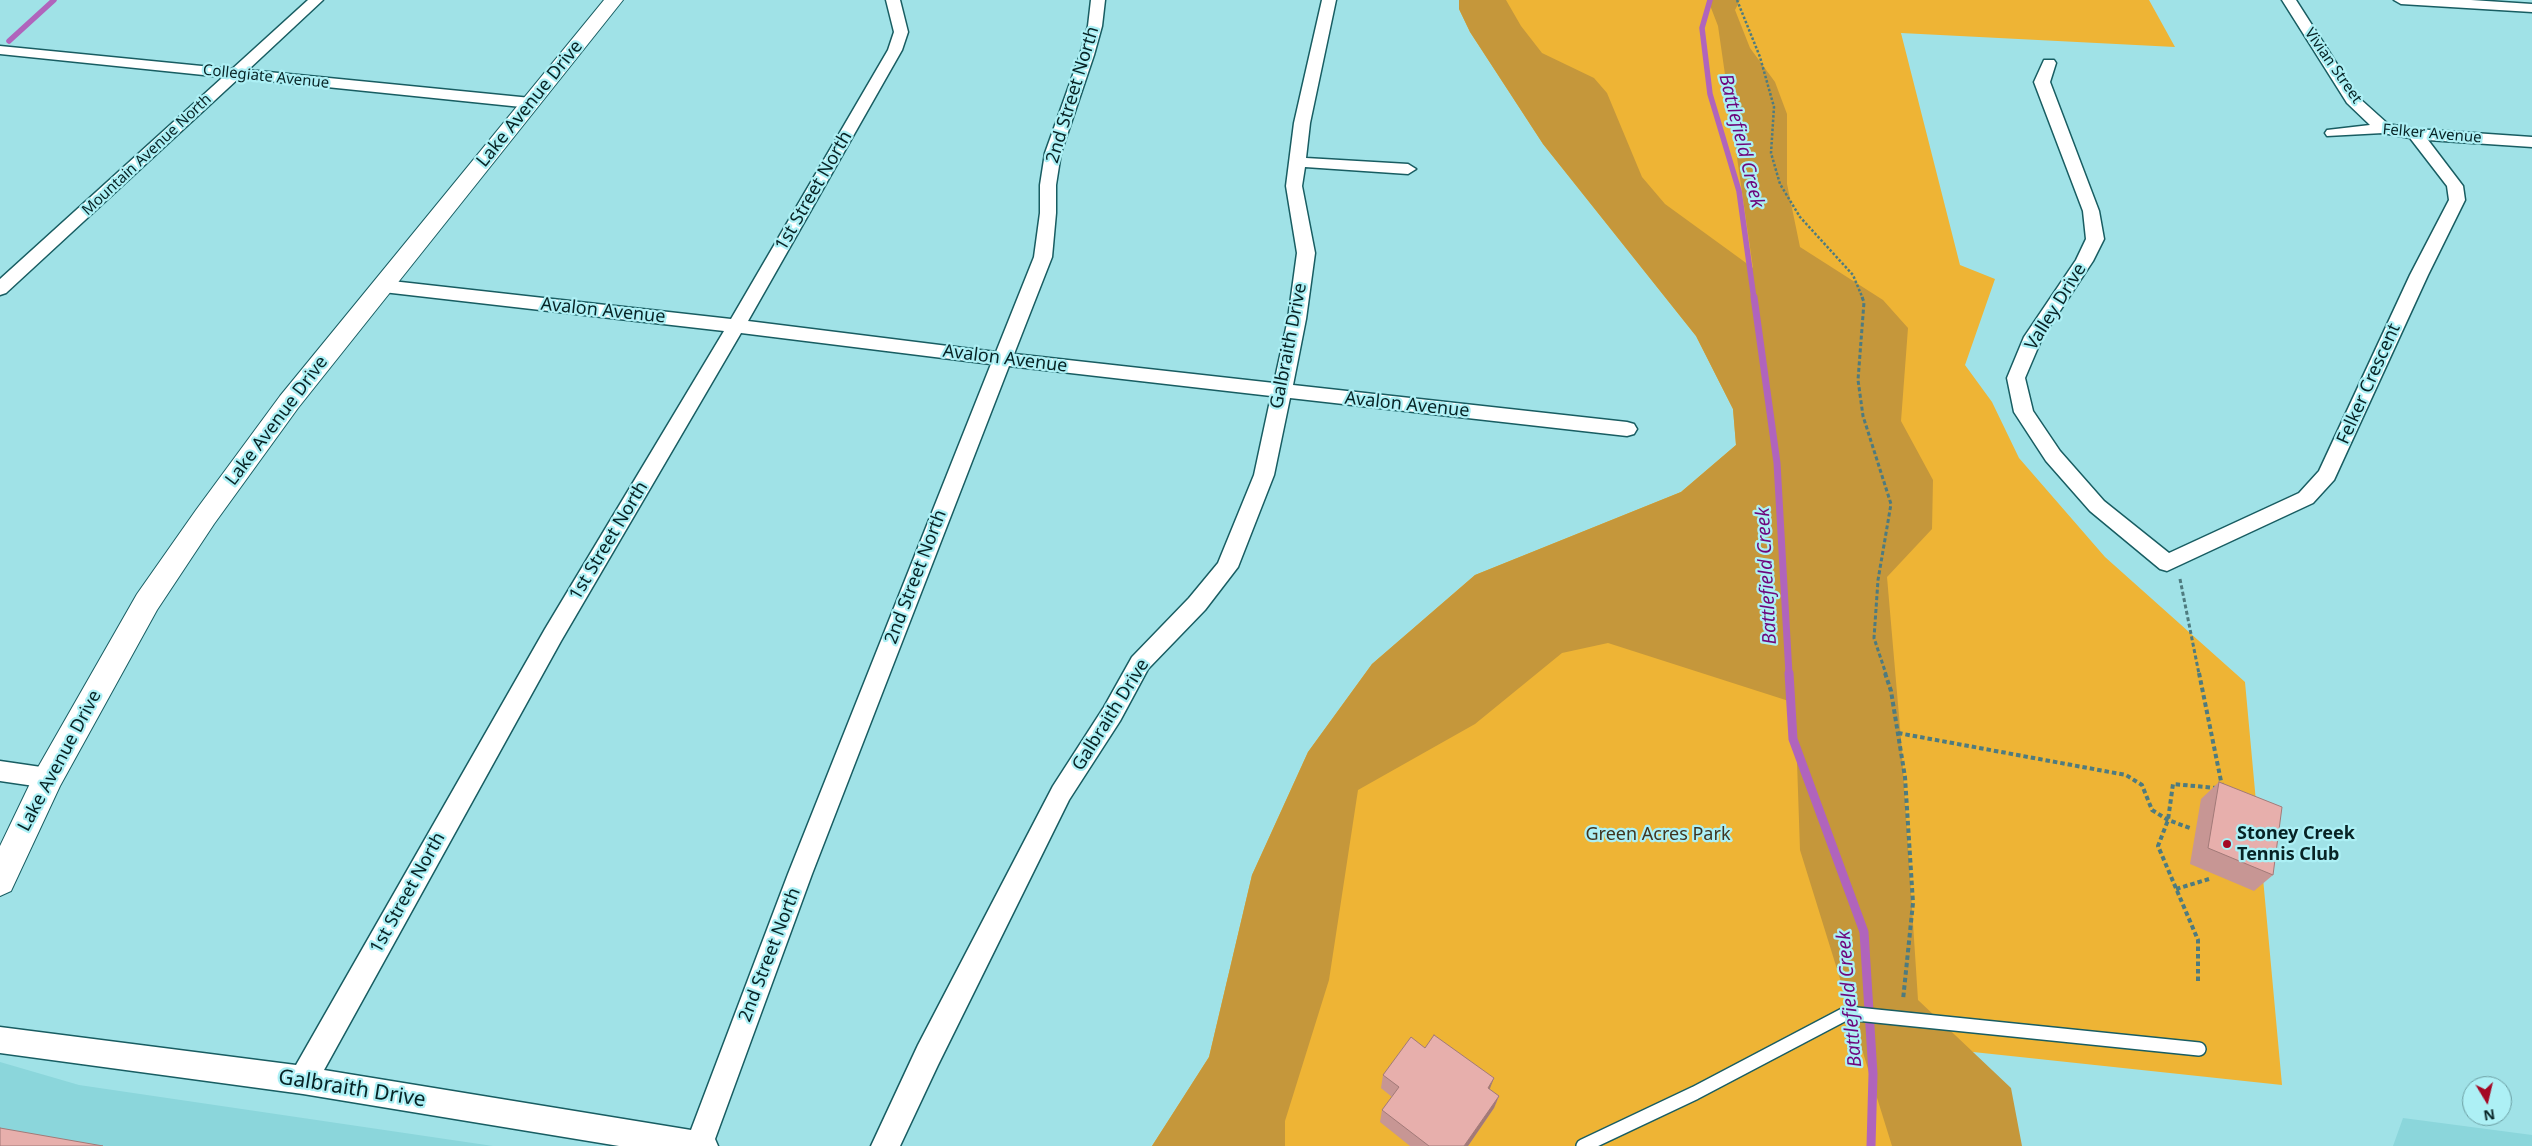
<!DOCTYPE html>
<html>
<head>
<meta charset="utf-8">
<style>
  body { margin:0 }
  #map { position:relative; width:2532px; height:1146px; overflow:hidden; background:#a0e2e7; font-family:"Noto Sans",sans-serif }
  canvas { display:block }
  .north { position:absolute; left:2462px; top:1076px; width:50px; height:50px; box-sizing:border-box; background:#adf0f5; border:1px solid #6b9ea2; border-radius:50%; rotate:171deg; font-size:14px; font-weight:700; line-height:20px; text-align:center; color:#072325 }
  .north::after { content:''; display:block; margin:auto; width:18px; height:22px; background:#a40824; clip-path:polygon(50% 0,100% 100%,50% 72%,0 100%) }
</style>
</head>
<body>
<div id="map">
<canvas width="2532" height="1146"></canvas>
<div class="north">N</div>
</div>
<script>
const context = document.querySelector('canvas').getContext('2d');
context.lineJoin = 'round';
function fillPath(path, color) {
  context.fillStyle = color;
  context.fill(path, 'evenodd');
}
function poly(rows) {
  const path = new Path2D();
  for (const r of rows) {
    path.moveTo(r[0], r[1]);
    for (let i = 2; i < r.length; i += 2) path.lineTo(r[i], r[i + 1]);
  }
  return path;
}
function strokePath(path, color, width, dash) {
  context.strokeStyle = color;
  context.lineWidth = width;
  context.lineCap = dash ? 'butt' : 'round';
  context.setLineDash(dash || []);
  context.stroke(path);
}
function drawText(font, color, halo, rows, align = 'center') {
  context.font = font + ' "Noto Sans",sans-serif';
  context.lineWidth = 4.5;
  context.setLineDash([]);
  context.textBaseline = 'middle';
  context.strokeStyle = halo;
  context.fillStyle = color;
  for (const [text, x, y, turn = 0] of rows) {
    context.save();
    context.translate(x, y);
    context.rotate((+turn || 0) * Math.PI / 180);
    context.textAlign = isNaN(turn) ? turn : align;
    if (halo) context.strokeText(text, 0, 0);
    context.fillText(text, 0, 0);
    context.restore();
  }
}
fillPath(poly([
  [0,1062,79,1085,493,1146,0,1146],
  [2403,1118,2532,1135,2532,1146,2393,1146]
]), '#8bd6db');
fillPath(poly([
  [1459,0,2149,0,2175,47,1901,33,1960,265,1995,279,1965,365,1992,402,2019,458,2105,557,2245,682,2282,1085,1889,1043,1906,1146,1152,1146,1209,1057,1252,875,1308,752,1372,664,1475,575,1681,492,1736,445,1733,409,1696,336,1543,144,1470,32,1459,9]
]), '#eeb435');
fillPath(poly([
  [1459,0,1506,0,1521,26,1542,53,1594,78,1607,93,1642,177,1665,204,1753,268,1718,26,1708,0,1740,0,1735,10,1750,48,1775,82,1787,114,1787,184,1800,247,1883,300,1908,328,1901,421,1933,480,1932,529,1887,577,1901,739,1918,1000,2011,1088,2022,1146,1892,1146,1800,850,1795,703,1608,643,1562,653,1475,724,1358,790,1329,980,1285,1121,1285,1146,1152,1146,1209,1057,1252,875,1308,752,1372,664,1475,575,1681,492,1736,445,1733,409,1696,336,1543,144,1470,32,1459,9]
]), '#c5973b');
strokePath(poly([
  [1710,0,1702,28,1710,94,1739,191,1754,299],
  [9,41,54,0]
]), '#b064bc', 5.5);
strokePath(poly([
  [1754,297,1777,463,1789,674]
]), '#b064bc', 7);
strokePath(poly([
  [1789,673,1793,739,1864,932,1873,1074,1871,1146]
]), '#b064bc', 9);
const service = poly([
  [1583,1146,1695,1093,1847,1013,2199,1049]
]);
const minor = poly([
  [308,0,323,0,248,70,531,98,539,103,531,108,239,78,6,293,0,295,0,279,223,77,0,54,0,46,232,69,308,0],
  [886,0,900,0,908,32,902,50,748,321,996,352,1034,257,1040,213,1040,185,1045,153,1080,55,1088,26,1091,0,1105,0,1102,26,1094,55,1061,153,1056,185,1056,213,1052,257,1014,354,1274,383,1288,319,1297,253,1286,186,1294,123,1322,0,1336,0,1310,123,1306,158,1408,164,1416,169,1408,174,1305,167,1302,186,1315,253,1306,319,1293,385,1627,422,1634,424,1637,429,1634,434,1627,436,1290,398,1274,475,1238,567,1205,610,1148,669,1120,721,1069,800,938,1065,900,1146,871,1146,918,1045,1053,786,1104,707,1132,657,1189,598,1218,563,1254,475,1271,396,1009,366,812,874,715,1139,718,1146,619,1146,303,1094,0,1053,0,1027,296,1065,545,629,724,331,383,292,377,290,374,286,377,282,383,280,731,319,888,50,894,32,886,0],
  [741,333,991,364,788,874,691,1130,324,1070,561,641,741,333],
  [2282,0,2296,0,2358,97,2388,124,2415,129,2532,137,2532,147,2428,140,2463,186,2465,200,2428,275,2334,480,2313,503,2167,571,2160,569,2090,511,2046,461,2014,412,2007,378,2024,337,2076,260,2086,239,2083,211,2034,82,2044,60,2054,60,2056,63,2050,82,2099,211,2104,239,2093,261,2042,338,2025,378,2033,411,2060,451,2104,501,2169,553,2299,493,2319,471,2410,275,2449,200,2447,186,2410,138,2383,133,2327,136,2325,133,2327,130,2370,125,2347,103,2282,0],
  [2394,0,2471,0,2532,4,2532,12,2401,4,2394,0],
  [0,761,48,768,56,771,60,778,56,785,48,788,0,781,0,761]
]);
const tertiary = poly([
  [604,0,623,0,298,408,214,524,157,610,60,786,11,891,0,896,0,846,37,769,137,594,196,510,280,396,604,0]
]);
strokePath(service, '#185d62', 16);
strokePath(minor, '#185d62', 3);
strokePath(tertiary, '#185d62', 2);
strokePath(poly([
  [1737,0,1760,57,1774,107,1771,153,1780,184,1800,217,1853,275,1863,299]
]), '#4e7b7f', 2.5, [2.5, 2]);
strokePath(poly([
  [1862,297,1864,302,1858,380,1863,416,1891,504,1878,580,1874,638,1886,674],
  [2180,579,2199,674]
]), '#4e7b7f', 3, [4, 2.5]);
strokePath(poly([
  [1885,673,1891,691,1905,777,1913,903,1903,1000],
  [2199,673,2222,786],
  [1898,733,2126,775,2142,785,2152,810,2168,820,2190,828],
  [2176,889,2209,879],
  [2198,981,2198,940,2158,846,2168,820,2173,784,2216,788]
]), '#4e7b7f', 4, [4.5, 3]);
strokePath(service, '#fff', 13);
fillPath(minor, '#fff');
fillPath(tertiary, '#fff');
fillPath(poly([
  [2219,782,2273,875,2254,891,2190,864,2201,799],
  [1425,1048,1499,1096,1494,1108,1468,1146,1410,1146,1380,1122,1382,1110,1392,1097,1381,1088,1383,1075]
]), '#c79694');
fillPath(poly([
  [1494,1078,1489,1091,1488,1088],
  [1499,1096,1494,1108,1468,1146,1464,1146]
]), '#a27a78');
const building = poly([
  [2219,782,2282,807,2273,875,2208,848,2219,782],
  [1434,1035,1494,1078,1488,1088,1499,1096,1464,1146,1429,1146,1382,1110,1399,1087,1383,1075,1411,1037,1425,1048,1434,1035],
  [0,1128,103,1146,0,1146,0,1128]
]);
fillPath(building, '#e7afac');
strokePath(building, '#a27a78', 1);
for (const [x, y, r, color] of [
  [2227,844,5,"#a40824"]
]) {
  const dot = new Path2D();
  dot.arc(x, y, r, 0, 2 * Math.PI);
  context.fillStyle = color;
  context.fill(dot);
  strokePath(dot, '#adf0f5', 2);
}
drawText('15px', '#072325', '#adf0f5', [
  ["Vivian Street",2333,66,55],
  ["Collegiate Avenue",266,77,6],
  ["Felker Avenue",2432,134,5],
  ["Mountain Avenue North",147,155,-43]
]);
drawText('18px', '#072325', '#adf0f5', [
  ["2nd Street North",1073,95,-73],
  ["Lake Avenue Drive",530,104,-51],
  ["1st Street North",814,191,-60],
  ["Valley Drive",2056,307,-58],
  ["Avalon Avenue",603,311,6],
  ["Galbraith Drive",1289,346,-79],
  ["Avalon Avenue",1005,359,7],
  ["Felker Crescent",2369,384,-66],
  ["Avalon Avenue",1407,405,6],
  ["Lake Avenue Drive",277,421,-53],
  ["1st Street North",609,541,-59],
  ["2nd Street North",916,577,-69],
  ["Galbraith Drive",1111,715,-58],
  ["Lake Avenue Drive",60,761,-62],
  ["1st Street North",408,893,-61],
  ["2nd Street North",770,955,-69]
]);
drawText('bold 18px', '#072325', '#adf0f5', [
  ["Stoney Creek",2237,834],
  ["Tennis Club",2237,855]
], 'left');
drawText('18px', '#3f3420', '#adf0f5', [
  ["Green Acres Park",1658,835]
]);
drawText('italic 19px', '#6e067c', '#adf0f5', [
  ["Battlefield Creek",1741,141,76],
  ["Battlefield Creek",1767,576,-93],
  ["Battlefield Creek",1850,999,-95]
]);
drawText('21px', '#072325', '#adf0f5', [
  ["Galbraith Drive",352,1089,9]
]);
</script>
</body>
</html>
